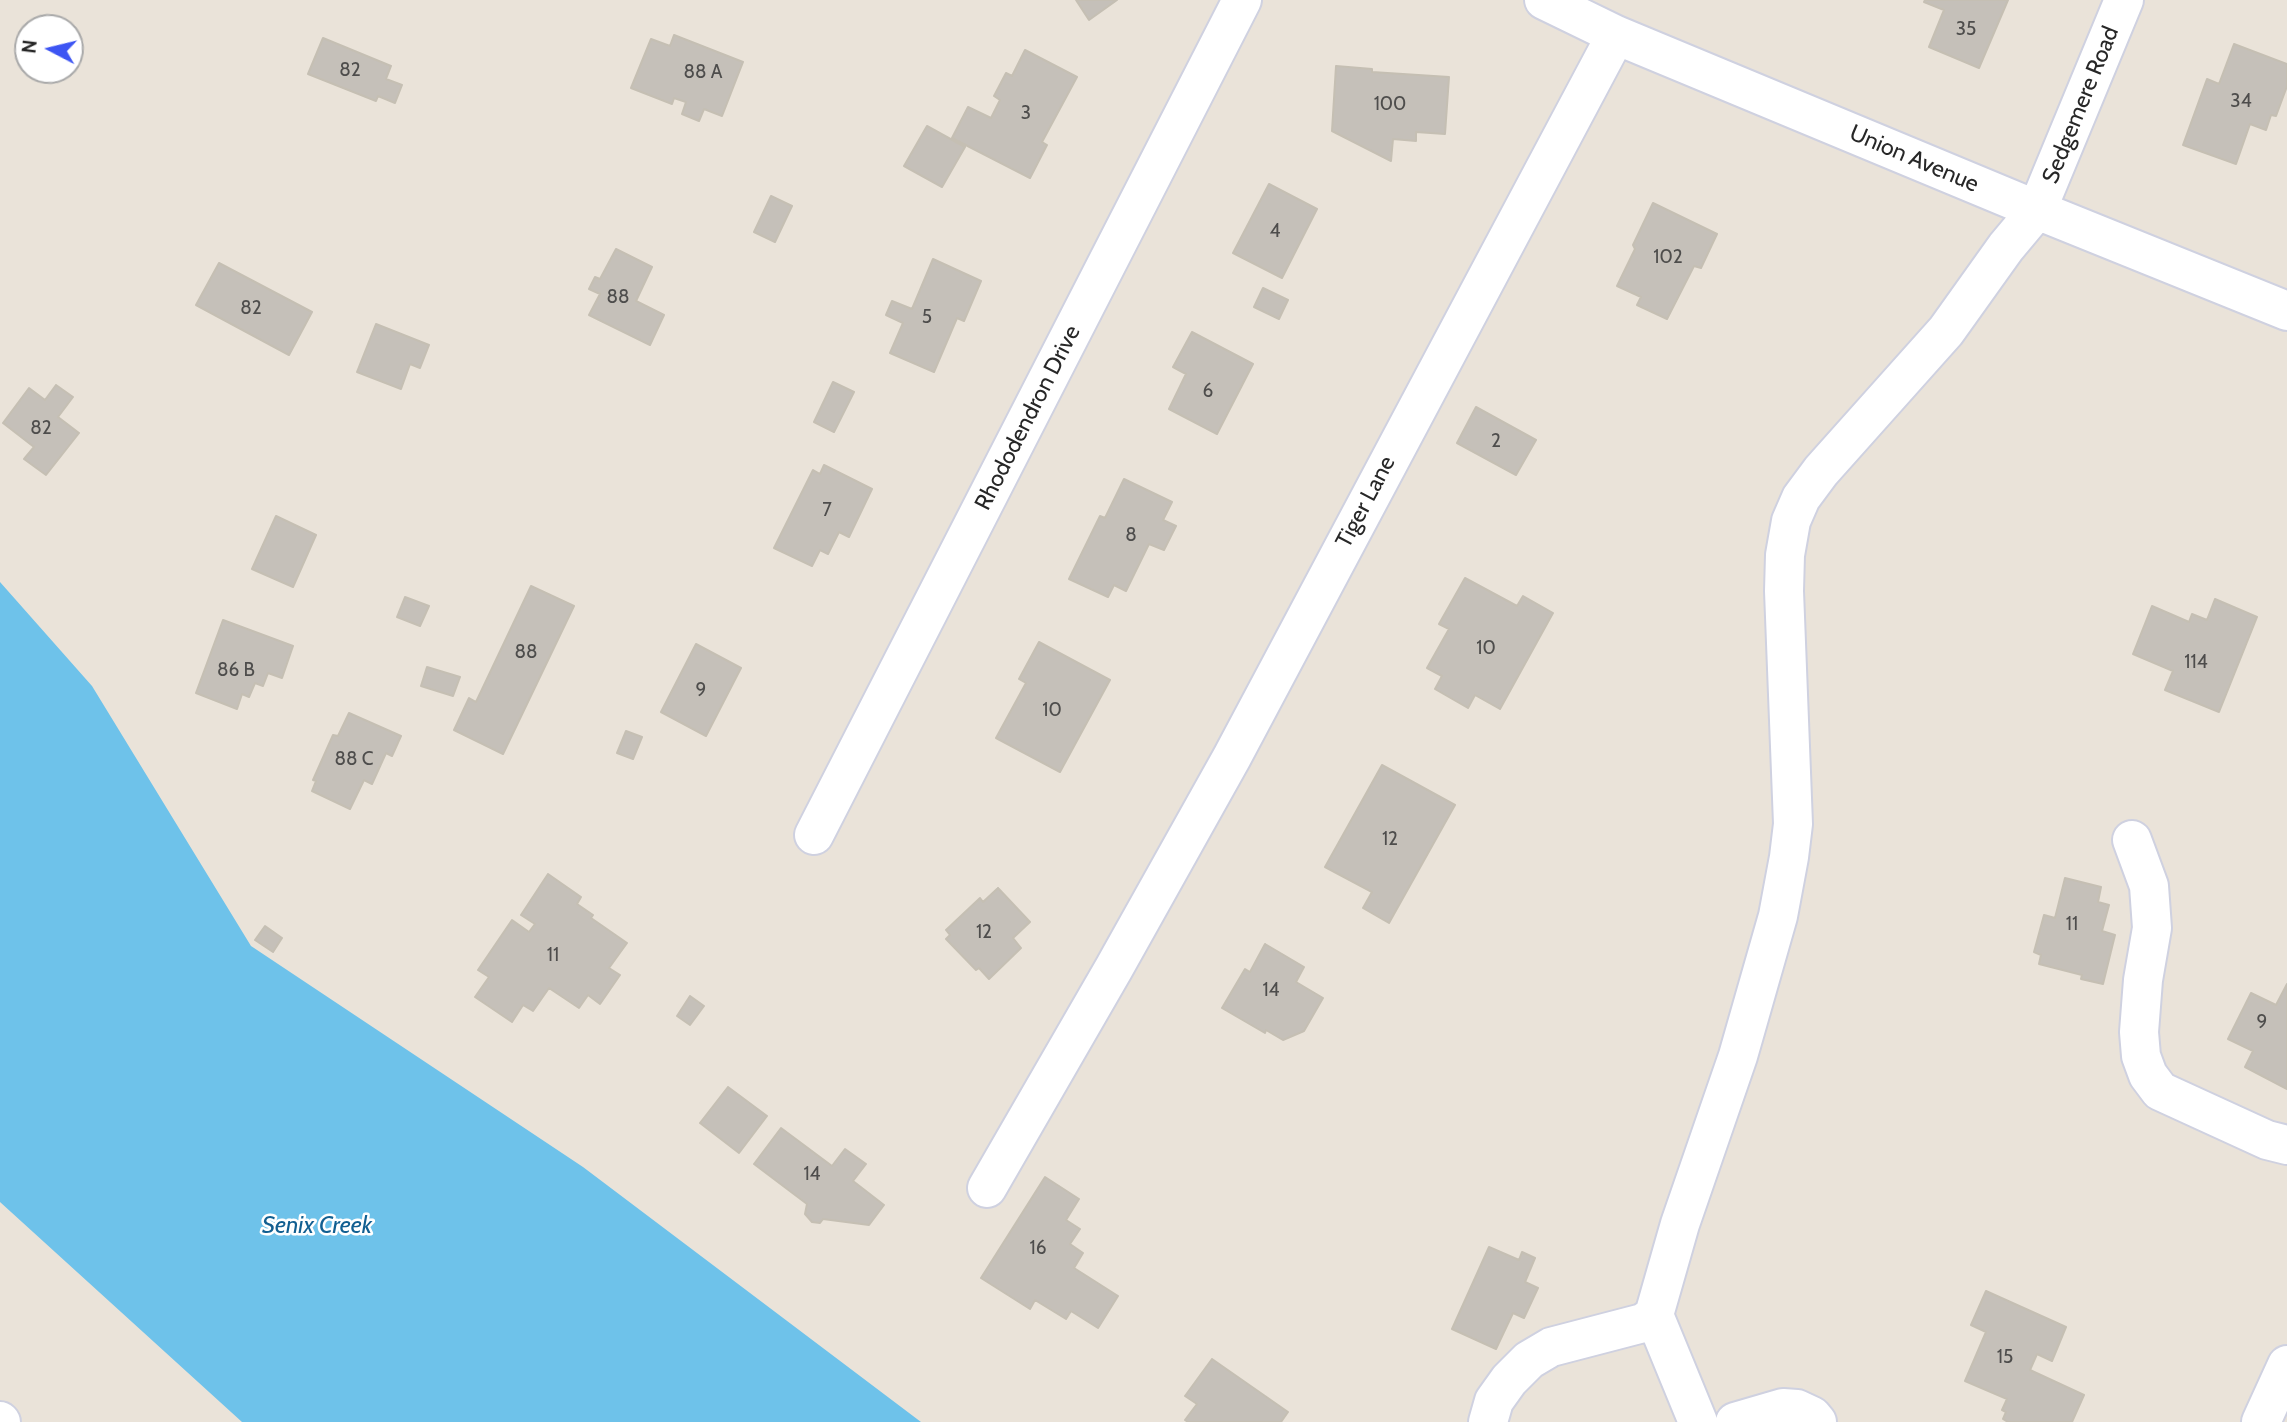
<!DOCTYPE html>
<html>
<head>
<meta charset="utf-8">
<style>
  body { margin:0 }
  #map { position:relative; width:2287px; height:1422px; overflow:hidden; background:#eae3d9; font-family:Cabin,sans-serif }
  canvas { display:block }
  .north { position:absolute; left:14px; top:14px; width:70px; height:70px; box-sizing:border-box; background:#fff; border:2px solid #a9a9a9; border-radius:50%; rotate:277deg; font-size:19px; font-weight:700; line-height:28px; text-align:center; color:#272727 }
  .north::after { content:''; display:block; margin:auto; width:24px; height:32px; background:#3d55f3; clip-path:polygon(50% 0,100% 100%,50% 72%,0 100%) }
</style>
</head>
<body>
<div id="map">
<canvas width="2287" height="1422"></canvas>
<div class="north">N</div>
</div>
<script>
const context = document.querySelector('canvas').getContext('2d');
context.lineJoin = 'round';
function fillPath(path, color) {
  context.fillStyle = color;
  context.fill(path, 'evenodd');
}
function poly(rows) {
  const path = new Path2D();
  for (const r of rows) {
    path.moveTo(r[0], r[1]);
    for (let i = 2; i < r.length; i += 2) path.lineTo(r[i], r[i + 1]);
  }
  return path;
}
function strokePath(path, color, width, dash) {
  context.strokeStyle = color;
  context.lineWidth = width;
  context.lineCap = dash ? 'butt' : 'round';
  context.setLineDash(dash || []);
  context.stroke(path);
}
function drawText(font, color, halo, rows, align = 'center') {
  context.font = font + ' Cabin,sans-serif';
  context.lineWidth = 5;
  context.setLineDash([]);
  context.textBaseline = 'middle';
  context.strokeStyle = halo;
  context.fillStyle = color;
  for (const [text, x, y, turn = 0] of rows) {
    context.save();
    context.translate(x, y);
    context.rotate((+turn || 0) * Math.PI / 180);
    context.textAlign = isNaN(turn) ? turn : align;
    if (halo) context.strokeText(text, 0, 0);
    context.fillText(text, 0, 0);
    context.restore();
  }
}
fillPath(poly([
  [0,582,92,686,251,946,583,1167,921,1422,242,1422,0,1202]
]), '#6ec2ea');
const building = poly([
  [1076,0,1117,0,1089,20,1076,0],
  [1925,0,2008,0,1979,68,1929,47,1944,10,1924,2,1925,0],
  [674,35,743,62,722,116,704,109,699,121,682,114,686,102,674,98,672,104,631,88,651,39,670,46,674,35],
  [323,38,391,66,386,79,402,85,395,103,378,96,376,101,308,74,323,38],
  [2234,44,2287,64,2287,86,2276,116,2271,115,2266,130,2250,124,2236,164,2183,145,2207,79,2219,84,2234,44],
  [1025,50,1077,77,1042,142,1047,145,1030,178,952,138,968,107,991,118,1000,100,994,96,1006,73,1012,76,1025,50],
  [1336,66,1372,69,1372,72,1449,77,1445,134,1416,132,1416,141,1393,139,1391,161,1332,131,1336,66],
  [927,126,965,147,942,187,904,166,927,126],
  [1269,184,1317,209,1282,278,1233,253,1269,184],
  [771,196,792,206,775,242,754,232,771,196],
  [1653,203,1717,234,1701,268,1694,266,1667,319,1637,305,1641,297,1617,286,1635,249,1633,245,1653,203],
  [616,249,652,267,636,301,664,315,650,345,589,315,600,294,589,289,595,277,600,279,616,249],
  [933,259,981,281,964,321,957,318,934,372,890,353,903,323,886,315,892,301,912,309,933,259],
  [219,263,312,312,289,355,196,305,219,263],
  [1263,288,1288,300,1279,319,1254,307,1263,288],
  [376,324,429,345,420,368,410,364,401,389,357,372,376,324],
  [1192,332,1253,364,1217,434,1169,409,1186,374,1173,367,1192,332],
  [833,382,854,392,834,432,814,422,833,382],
  [56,385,73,397,58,417,79,433,46,475,24,459,34,447,3,423,29,388,45,400,56,385],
  [1476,407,1536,440,1516,475,1457,443,1476,407],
  [824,465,872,489,849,537,839,532,828,554,820,550,812,566,774,548,813,470,820,474,824,465],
  [1124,479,1172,502,1163,520,1176,526,1164,550,1149,544,1126,591,1114,585,1108,597,1069,579,1100,516,1105,518,1124,479],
  [276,516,316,535,293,587,252,569,276,516],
  [1465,578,1517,606,1523,596,1553,613,1500,709,1475,695,1468,708,1435,689,1442,676,1427,668,1449,629,1439,624,1465,578],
  [531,586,574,606,503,754,454,730,469,698,476,702,531,586],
  [405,597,429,606,420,626,397,617,405,597],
  [2215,599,2257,617,2219,712,2165,690,2173,671,2133,654,2152,606,2189,622,2192,614,2207,620,2215,599],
  [223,620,293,646,282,678,268,673,263,686,255,683,249,697,242,694,237,709,196,693,223,620],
  [1039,642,1110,680,1060,772,996,738,1026,683,1019,679,1039,642],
  [696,644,741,668,706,736,661,712,696,644],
  [427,667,460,677,453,696,421,686,427,667],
  [349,713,401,736,392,756,386,753,372,784,364,780,350,809,312,791,316,781,313,780,333,735,338,736,349,713],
  [626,731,642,737,633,759,617,753,626,731],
  [1382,765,1455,805,1389,923,1363,908,1372,892,1325,867,1382,765],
  [548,874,581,897,577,904,593,915,591,918,627,943,609,968,620,975,600,1004,588,995,579,1008,549,988,533,1011,523,1005,512,1022,475,997,489,977,478,970,512,920,529,932,535,924,521,915,548,874],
  [2065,878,2101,887,2098,902,2109,905,2102,931,2115,935,2103,984,2081,979,2082,975,2039,964,2041,955,2034,952,2044,915,2055,918,2065,878],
  [998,888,1030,922,1013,938,1021,948,989,979,979,968,976,970,946,939,950,935,946,930,980,898,983,902,998,888],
  [265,926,282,938,273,952,255,940,265,926],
  [1265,944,1304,967,1296,982,1323,998,1304,1031,1283,1040,1266,1030,1265,1033,1222,1008,1245,969,1250,972,1265,944],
  [2287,984,2287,1089,2245,1067,2253,1051,2228,1039,2251,993,2276,1005,2287,984],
  [690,996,704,1006,690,1025,677,1016,690,996],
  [728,1087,767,1116,739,1153,700,1123,728,1087],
  [781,1128,832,1166,845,1149,866,1164,853,1181,884,1205,869,1225,823,1219,820,1223,812,1222,805,1214,807,1204,754,1164,781,1128],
  [1045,1177,1079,1199,1066,1220,1080,1229,1070,1244,1083,1253,1074,1268,1118,1296,1098,1328,1071,1311,1066,1319,1035,1300,1030,1309,981,1278,1045,1177],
  [1489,1247,1519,1260,1522,1252,1535,1258,1525,1282,1538,1288,1524,1318,1513,1313,1496,1349,1452,1329,1489,1247],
  [1986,1291,2066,1327,2052,1361,2037,1354,2030,1370,2084,1395,2072,1422,2008,1422,2003,1419,2006,1412,2002,1410,2007,1399,1965,1381,1986,1332,1971,1325,1986,1291],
  [1212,1359,1288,1412,1281,1422,1188,1422,1185,1420,1197,1404,1185,1396,1212,1359]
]);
fillPath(building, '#c5c0b9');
strokePath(building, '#c5bfb3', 2);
const minor = poly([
  [1544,0,1616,35,2037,210,2287,311],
  [814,835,1242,0],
  [2132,840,2149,886,2152,928,2143,980,2139,1032,2141,1056,2148,1075,2160,1091,2267,1140,2287,1145],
  [987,1188,1114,968,1232,757,1616,35],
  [1654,1315,1698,1422],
  [0,1421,1,1422],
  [1488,1422,1494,1401,1509,1380,1529,1360,1551,1347,1643,1323,1654,1315,1680,1224,1738,1056,1778,916,1789,857,1793,824,1784,591,1785,555,1791,521,1801,498,1821,471,1946,331,2006,247,2037,210,2124,0],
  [1735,1422,1783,1408,1797,1409,1812,1416,1817,1422],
  [2261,1422,2287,1365]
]);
strokePath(minor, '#cfd1e0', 42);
strokePath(minor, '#fff', 38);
drawText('19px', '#4e4d4c', null, [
  ["35",1966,29],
  ["82",350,70],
  ["88 A",703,72],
  ["34",2241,101],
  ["100",1390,104],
  ["3",1026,113],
  ["4",1275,231],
  ["102",1668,257],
  ["88",618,297],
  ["82",251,308],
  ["5",927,317],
  ["6",1208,391],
  ["82",41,428],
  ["2",1496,441],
  ["7",827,510],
  ["8",1131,535],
  ["10",1486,648],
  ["88",526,652],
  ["114",2196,662],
  ["86 B",236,670],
  ["9",701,690],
  ["10",1052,710],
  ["88 C",354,759],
  ["12",1390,839],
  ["11",2072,924],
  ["12",984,932],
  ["11",553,955],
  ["14",1271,990],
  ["9",2262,1022],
  ["14",812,1174],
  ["16",1038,1248],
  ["15",2005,1357]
]);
drawText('23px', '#272727', '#fff', [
  ["Sedgemere Road",2081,105,-68],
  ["Union Avenue",1914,159,23],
  ["Rhododendron Drive",1028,418,-63],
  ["Tiger Lane",1366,502,-62]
]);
drawText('italic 24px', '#115f91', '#fff', [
  ["Senix Creek",317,1226]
]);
</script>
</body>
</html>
